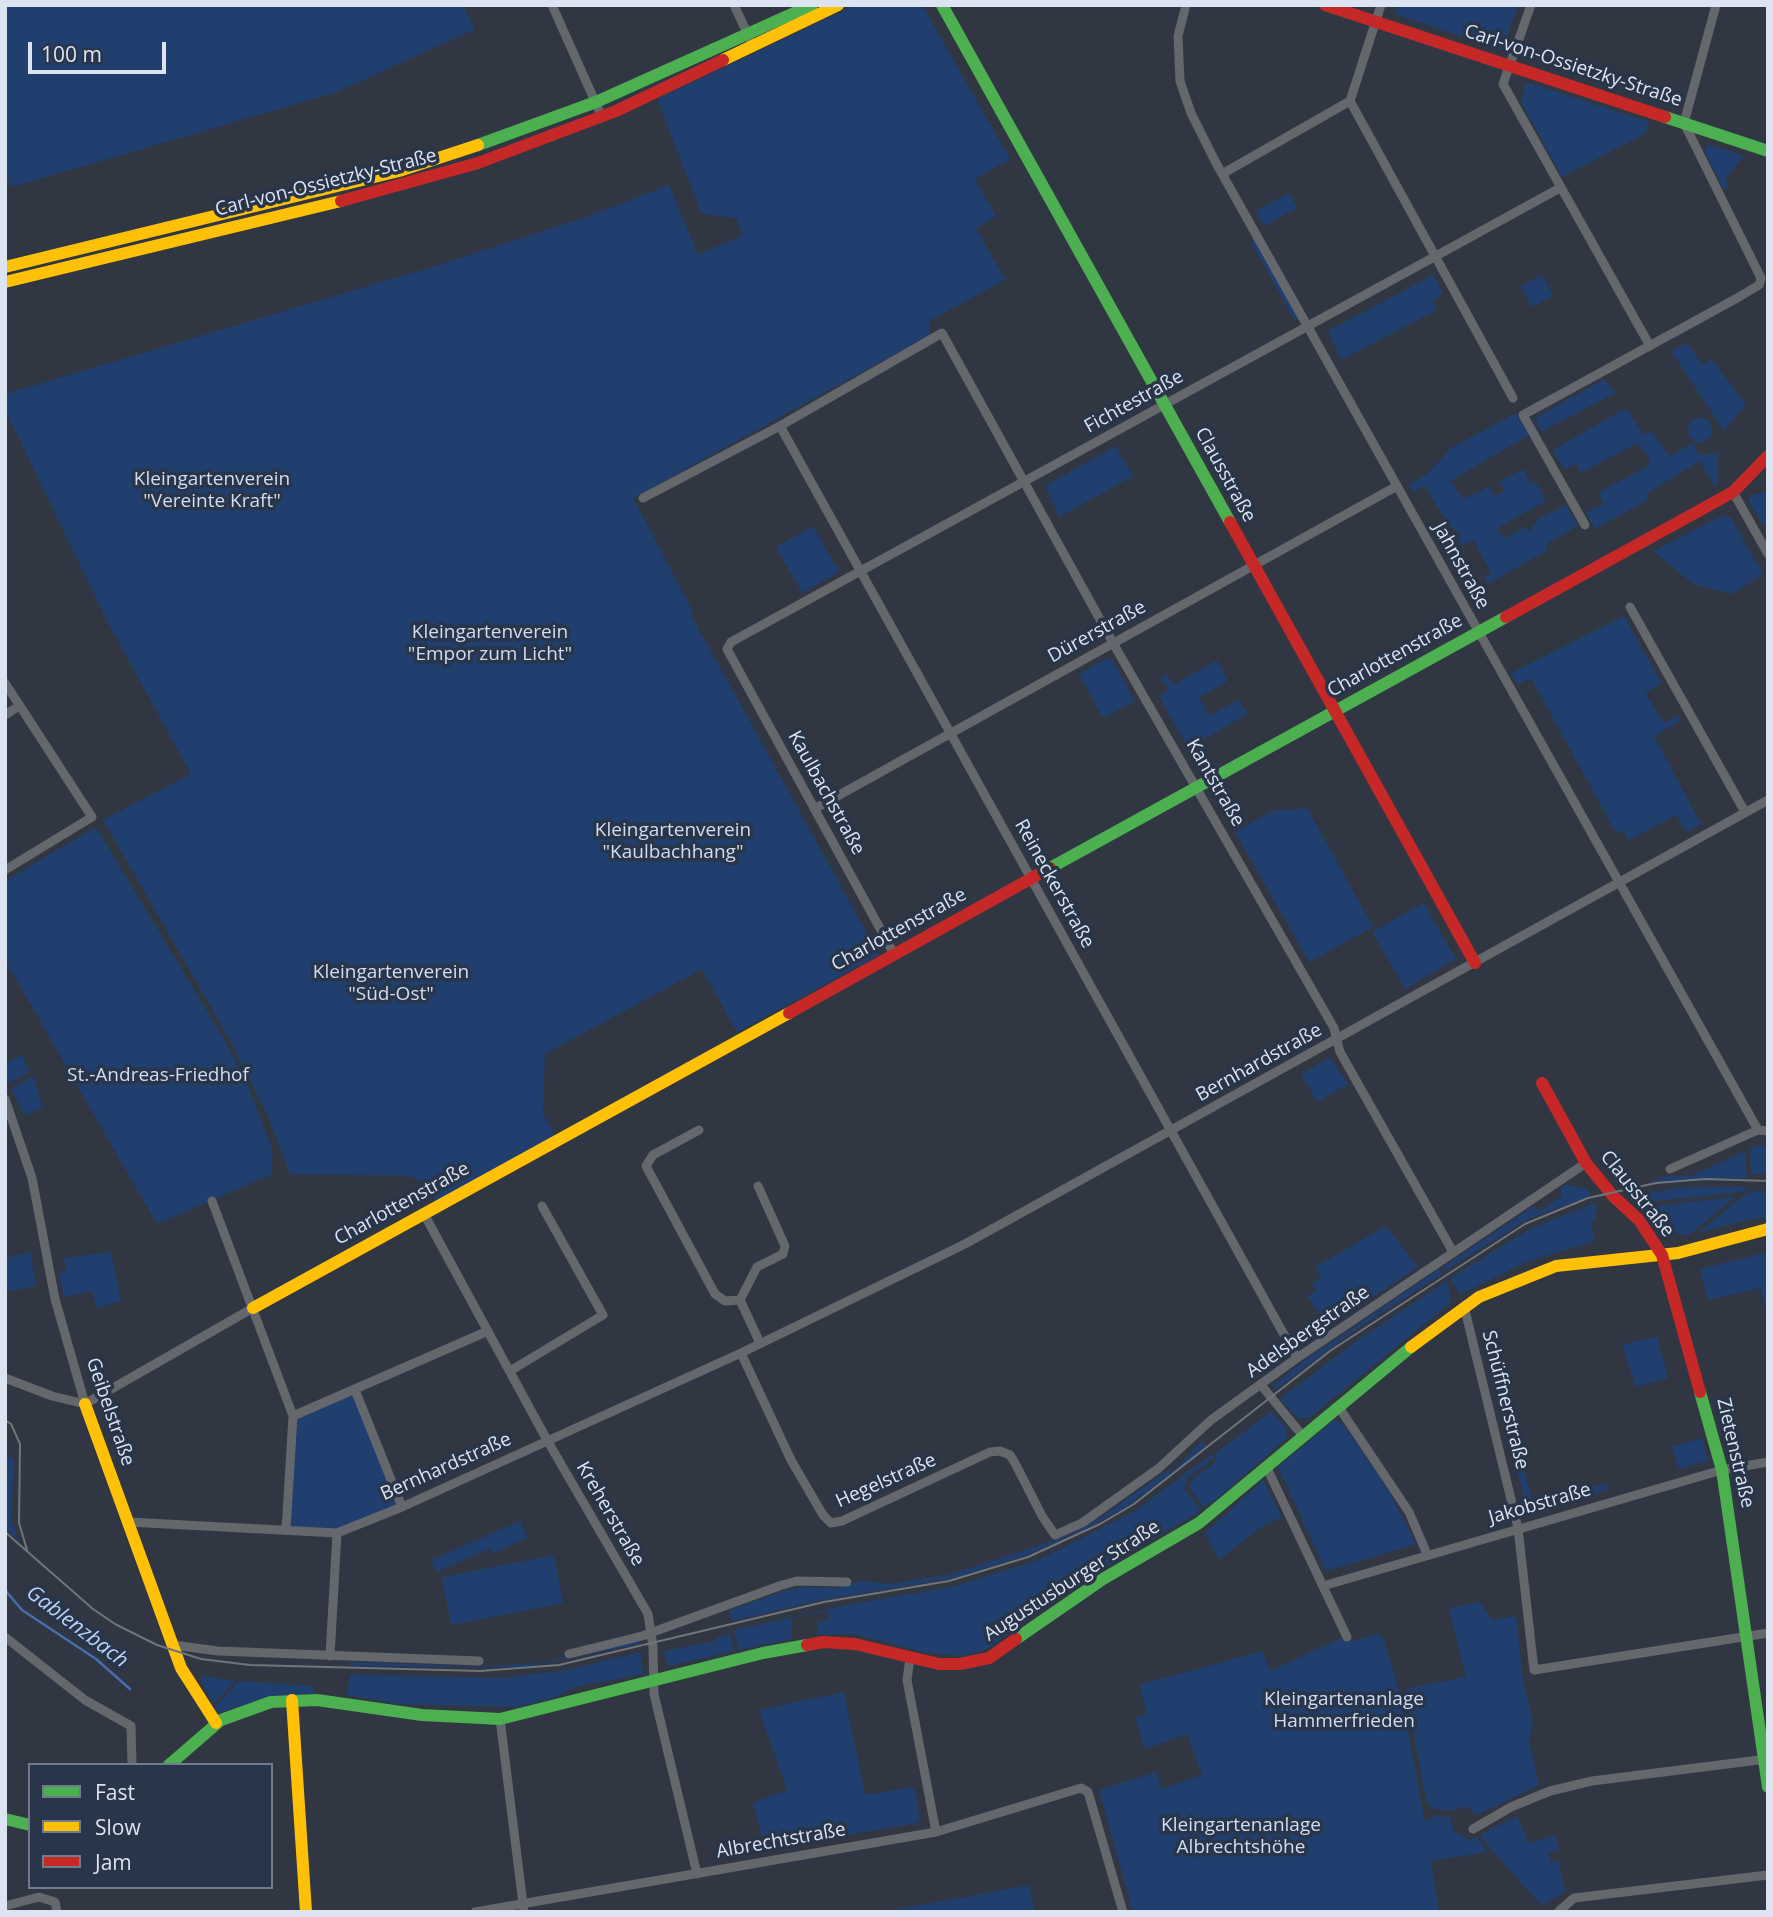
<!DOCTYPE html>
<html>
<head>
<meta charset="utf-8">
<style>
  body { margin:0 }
  #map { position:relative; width:1773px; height:1917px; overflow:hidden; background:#303742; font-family:"Open Sans",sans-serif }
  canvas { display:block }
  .frame { position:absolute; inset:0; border:7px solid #dce4f1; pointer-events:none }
  .legend { position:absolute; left:28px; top:1763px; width:245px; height:126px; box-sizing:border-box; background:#293549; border:2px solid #717b8c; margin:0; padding:9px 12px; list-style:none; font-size:21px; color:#dce4f1 }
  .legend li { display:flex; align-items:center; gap:14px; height:35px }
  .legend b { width:35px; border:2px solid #717b8c }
  .scale { position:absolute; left:28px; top:42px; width:138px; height:32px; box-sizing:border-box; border:4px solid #dce4f1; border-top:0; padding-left:9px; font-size:21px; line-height:24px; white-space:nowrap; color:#dce4f1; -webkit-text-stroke:5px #293549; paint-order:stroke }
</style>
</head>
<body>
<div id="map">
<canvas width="1773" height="1917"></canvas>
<div class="frame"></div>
<ul class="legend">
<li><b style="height:9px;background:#4caf50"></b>Fast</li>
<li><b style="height:9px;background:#ffc107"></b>Slow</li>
<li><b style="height:9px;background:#c62828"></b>Jam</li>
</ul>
<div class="scale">100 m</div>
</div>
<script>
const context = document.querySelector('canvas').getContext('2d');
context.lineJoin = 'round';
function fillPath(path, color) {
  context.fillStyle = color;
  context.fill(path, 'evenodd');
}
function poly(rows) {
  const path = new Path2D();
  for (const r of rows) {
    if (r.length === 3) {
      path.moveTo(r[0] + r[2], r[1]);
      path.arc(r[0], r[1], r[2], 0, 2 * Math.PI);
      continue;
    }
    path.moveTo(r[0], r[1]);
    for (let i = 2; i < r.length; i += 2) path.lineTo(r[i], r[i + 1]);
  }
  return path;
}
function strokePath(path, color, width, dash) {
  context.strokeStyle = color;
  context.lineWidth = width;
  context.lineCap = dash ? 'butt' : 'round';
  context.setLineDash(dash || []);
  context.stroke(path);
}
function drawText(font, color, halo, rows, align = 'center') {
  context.font = font + ' "Open Sans",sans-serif';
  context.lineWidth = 7;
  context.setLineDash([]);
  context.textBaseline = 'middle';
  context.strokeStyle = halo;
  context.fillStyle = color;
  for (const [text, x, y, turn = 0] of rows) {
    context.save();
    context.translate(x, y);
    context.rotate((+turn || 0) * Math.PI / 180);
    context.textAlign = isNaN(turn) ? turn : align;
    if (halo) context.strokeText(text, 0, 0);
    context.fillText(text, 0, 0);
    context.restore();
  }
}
fillPath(poly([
  [5,5,463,5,475,29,337,92,12,187,10,182,5,183],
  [855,5,922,5,1010,159,975,179,996,216,976,228,1005,280,929,321,929,335,633,498,691,608,692,617,879,955,737,1032,702,969,545,1054,543,1114,555,1136,436,1203,425,1183,410,1176,290,1174,267,1114,229,1038,103,820,191,774,108,623,5,410,5,394,429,268,584,218,669,185,698,255,743,235,736,218,702,214,657,99],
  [1398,5,1518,5,1502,50,1395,14],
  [1526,82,1649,122,1646,133,1562,177,1521,102],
  [1710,145,1744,156,1726,178,1728,187,1724,189,1705,153,1706,147],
  [1289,193,1297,208,1264,226,1256,211],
  [1255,240,1299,318,1295,321,1251,242],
  [1433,275,1443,294,1432,300,1437,310,1341,360,1328,331],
  [1542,275,1553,296,1532,307,1521,286],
  [1687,343,1703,365,1712,359,1746,405,1724,431,1671,351],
  [1605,379,1615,393,1541,432,1536,420,1538,416],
  [1628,410,1643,435,1652,431,1669,457,1692,443,1699,455,1718,453,1718,484,1714,486,1700,461,1646,494,1649,499,1595,529,1586,512,1604,504,1598,493,1650,465,1648,456,1637,443,1581,473,1576,464,1564,469,1553,450,1621,411],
  [1516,413,1529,435,1450,481,1463,499,1491,486,1491,493,1497,496,1503,492,1503,486,1497,483,1523,469,1531,484,1536,482,1546,501,1497,528,1503,539,1526,527,1529,532,1538,519,1566,505,1578,526,1548,543,1546,551,1488,584,1484,578,1491,573,1474,541,1462,545,1458,538,1462,536,1459,531,1456,533,1452,526,1449,527,1425,485,1413,492,1409,484,1426,475,1451,448],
  [1700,430,12],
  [1116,446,1133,476,1059,517,1045,486],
  [1768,491,1768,533,1750,503,1750,496],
  [1723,515,1730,517,1763,574,1732,594,1693,584,1654,551],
  [813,526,839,572,802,593,776,547],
  [1624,616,1662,684,1645,693,1664,723,1678,715,1680,721,1654,736,1701,824,1687,832,1676,815,1628,841,1622,830,1616,833,1531,678,1518,685,1511,673],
  [1108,658,1112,660,1135,701,1103,718,1079,674],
  [1217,660,1228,681,1199,697,1209,716,1239,700,1248,714,1188,748,1159,696,1168,690,1159,674,1164,678,1166,673,1173,685],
  [1307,808,1373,927,1309,962,1235,832,1272,811],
  [96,827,223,1038,247,1084,272,1149,272,1174,157,1224,5,960,5,881],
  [1424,903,1456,959,1405,989,1372,932],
  [22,1055,30,1072,8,1083,5,1064],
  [1330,1058,1348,1084,1317,1102,1301,1074],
  [33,1076,43,1108,24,1115,11,1089],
  [1768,1144,1768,1175,1751,1174,1750,1148],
  [1743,1152,1745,1154,1747,1178,1648,1182,1667,1176,1691,1176],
  [1565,1185,1585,1188,1592,1195,1526,1220,1445,1271,1443,1267,1534,1206,1537,1211,1543,1209,1563,1195,1560,1189],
  [1688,1187,1747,1187,1747,1188,1742,1192,1647,1202,1634,1195],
  [1754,1191,1768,1192,1768,1217,1750,1219,1698,1233,1747,1193],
  [1735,1197,1689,1235,1668,1232,1647,1207],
  [1596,1203,1595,1221,1590,1221,1595,1241,1529,1261,1460,1294,1450,1278,1532,1228],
  [1386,1226,1418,1267,1328,1327,1307,1296,1316,1291,1312,1284,1321,1277,1315,1267],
  [30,1252,36,1286,5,1292,5,1258],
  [111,1252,121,1301,97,1308,92,1291,64,1297,59,1273,66,1272,64,1258],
  [1768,1252,1768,1316,1760,1288,1708,1300,1700,1269],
  [1439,1269,1442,1274,1354,1331,1274,1391,1275,1384,1305,1360],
  [1447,1281,1451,1302,1309,1418,1297,1418,1280,1399,1361,1338],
  [1657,1336,1668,1378,1636,1387,1622,1345],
  [355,1390,397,1508,337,1533,286,1529,293,1416],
  [1500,1403,1508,1403,1517,1410,1506,1414,1534,1503,1607,1483,1608,1490,1531,1512,1527,1510],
  [1269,1413,1273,1413,1287,1429,1286,1439,1214,1501,1203,1507,1190,1488,1190,1482,1215,1462,1216,1453],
  [1334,1420,1343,1424,1389,1491,1416,1544,1326,1571,1278,1467],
  [1702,1438,1708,1461,1679,1469,1672,1447],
  [1202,1441,1207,1447,1126,1507,1081,1532,1024,1556,953,1578,822,1600,732,1621,729,1610,783,1591,804,1587,837,1588,860,1581,891,1584,952,1574,1070,1535,1100,1518,1169,1469,1172,1472],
  [1212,1454,1214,1458,1187,1478,1184,1489,1200,1509,1199,1512,1090,1576,986,1650,963,1656,928,1653,853,1634,818,1635,818,1622,829,1620,828,1611,791,1618,792,1639,739,1650,734,1630,842,1606,956,1586,1039,1560,1135,1511],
  [5,1457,14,1458,11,1519,19,1541,5,1529],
  [1263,1480,1282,1517,1261,1527,1219,1560,1205,1533],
  [520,1521,527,1538,494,1553,491,1548,436,1572,431,1560],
  [554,1555,563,1603,451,1625,442,1577],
  [1480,1602,1492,1620,1516,1616,1523,1680,1533,1721,1529,1741,1539,1785,1477,1815,1466,1806,1451,1811,1434,1809,1427,1803,1405,1689,1466,1677,1449,1608],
  [730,1634,734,1651,668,1666,664,1651,716,1641,715,1638],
  [1378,1634,1383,1638,1389,1656,1404,1710,1425,1822,1437,1815,1450,1818,1454,1832,1470,1840,1478,1837,1487,1852,1431,1861,1439,1912,1133,1912,1099,1790,1156,1772,1162,1789,1202,1775,1187,1734,1145,1749,1135,1718,1147,1713,1139,1685,1262,1651,1270,1671,1339,1639,1354,1641],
  [637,1639,640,1644,525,1667,350,1666,350,1662,481,1666,540,1663],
  [641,1652,643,1674,575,1687,553,1698,517,1707,400,1704,347,1695,350,1675,502,1678,562,1671],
  [202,1676,235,1681,213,1704,201,1681],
  [239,1681,314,1686,314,1694,271,1696,221,1712,213,1709],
  [844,1692,865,1795,914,1787,920,1819,917,1823,765,1849,753,1803,787,1790,759,1710],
  [1517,1816,1529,1844,1554,1835,1559,1850,1549,1852,1550,1862,1558,1861,1566,1892,1541,1905,1483,1840,1482,1834],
  [1029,1885,1035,1912,880,1912,960,1898]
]), '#203f6f');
strokePath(poly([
  [5,1590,22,1610,96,1659,130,1689]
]), '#456eb0', 2.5);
strokePath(poly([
  [552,5,602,117],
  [734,5,750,39],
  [1186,5,1178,36,1180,81,1191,113,1216,163,1758,1130],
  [1381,5,1350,101,1513,398],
  [1531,5,1503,84,1650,346],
  [1222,174,1350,101],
  [780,426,1297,1358],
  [1733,492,1768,554],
  [643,498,780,426,942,333,1113,643,1334,1028,1340,1052,1453,1252],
  [1585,525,1523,415,1739,297,1759,285,1761,278,1684,123,1716,5],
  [1630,607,1745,812],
  [5,683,92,817,5,870],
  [5,715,19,706],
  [814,809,1397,486],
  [894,954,727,649,731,642,1560,188],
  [5,1099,32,1178,55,1299,85,1404],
  [699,1130,653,1155,646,1166,715,1294,725,1301,740,1300,760,1343],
  [1670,1169,1758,1130,1768,1131],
  [212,1201,293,1416,286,1529],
  [424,1214,547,1440,648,1614,653,1647,654,1694,697,1874],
  [740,1300,757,1267,783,1254,785,1246,758,1186],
  [1464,1306,1518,1528,1534,1670,1768,1633],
  [741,1353,791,1460,823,1515,831,1523,842,1521,990,1452,1000,1451,1010,1455,1015,1463,1042,1516,1055,1535,1082,1523,1159,1468,1211,1420,1297,1358,1586,1163],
  [510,1371,603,1315,542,1206],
  [5,1378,52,1396,85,1404],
  [1261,1385,1302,1435],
  [355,1390,402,1507],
  [85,1404,253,1308],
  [1338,1406,1409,1512,1427,1554],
  [293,1416,488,1331],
  [1266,1466,1347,1637],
  [128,1522,337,1533,402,1507,741,1353,965,1244,1768,800],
  [1323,1586,1722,1470,1768,1462],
  [5,1637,85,1700,131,1726,132,1765],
  [173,1645,218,1651,479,1661],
  [569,1654,642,1636,782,1585,797,1581,847,1582],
  [330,1656,337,1533],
  [910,1658,907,1680,936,1832],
  [500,1719,524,1912],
  [1473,1829,1511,1807,1550,1791,1592,1781,1767,1759],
  [5,1906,39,1897,55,1902,57,1912],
  [475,1912,936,1832,1081,1788,1088,1792,1123,1912],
  [1558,1912,1574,1898,1768,1875]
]), '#64676b', 9);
strokePath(poly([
  [942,5,1230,522],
  [1665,117,1768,151],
  [478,145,596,102,812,5],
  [1050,868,1506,617],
  [1700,1392,1722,1470,1768,1787],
  [1016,1639,1103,1579,1199,1523,1411,1347],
  [169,1765,221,1720,271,1702,317,1700,422,1715,500,1719,763,1653,807,1645],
  [5,1819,30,1825]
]), '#4caf50', 12);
strokePath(poly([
  [723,60,838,5],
  [5,267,399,171,478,145],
  [5,282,341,201],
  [253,1308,789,1013],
  [1411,1347,1479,1297,1556,1266,1678,1253,1768,1229],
  [85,1404,181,1668,216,1723],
  [292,1700,306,1912]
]), '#ffc107', 12);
strokePath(poly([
  [1325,5,1665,117],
  [341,201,478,163,616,111,723,60],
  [1230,522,1475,963],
  [1506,617,1733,492,1768,456],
  [789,1013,1050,868],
  [1542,1083,1586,1163,1613,1196,1639,1220,1662,1255,1700,1392],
  [807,1645,823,1642,855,1644,939,1664,960,1664,989,1658,1016,1639]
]), '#c62828', 12);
strokePath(poly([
  [5,1420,11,1424,20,1444,19,1523,27,1550],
  [5,1532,93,1609,115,1624,157,1645,201,1659,250,1665,480,1671,559,1665,824,1602,949,1581,1028,1557,1100,1524,1134,1504,1330,1351,1525,1224,1588,1198,1656,1183,1705,1179,1768,1181]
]), '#717479', 2);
drawText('19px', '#dce4f1', '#293549', [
  ["Carl-von-Ossietzky-Straße",1573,66,18],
  ["Carl-von-Ossietzky-Straße",326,183,-14],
  ["Fichtestraße",1134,402,-29],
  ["Clausstraße",1225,475,61],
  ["Jahnstraße",1461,566,61],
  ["Dürerstraße",1097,632,-29],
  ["Charlottenstraße",1395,656,-29],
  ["Kantstraße",1215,783,60],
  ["Kaulbachstraße",826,793,61],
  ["Reineckerstraße",1054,884,61],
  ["Charlottenstraße",899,930,-29],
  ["Bernhardstraße",1259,1063,-29],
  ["Clausstraße",1637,1194,51],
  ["Charlottenstraße",402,1204,-29],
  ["Adelsbergstraße",1308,1332,-35],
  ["Schüffnerstraße",1505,1400,76],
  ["Geibelstraße",110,1412,71],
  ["Zietenstraße",1735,1453,77],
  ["Bernhardstraße",446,1467,-24],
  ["Hegelstraße",886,1481,-24],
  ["Jakobstraße",1540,1504,-16],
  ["Kreherstraße",610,1514,60],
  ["Augustusburger Straße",1072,1581,-33],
  ["Albrechtstraße",781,1841,-10]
]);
drawText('19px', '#d0dcf0', '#293549', [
  ["Kleingartenverein",212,480],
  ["\"Vereinte Kraft\"",212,502],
  ["Kleingartenverein",490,633],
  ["\"Empor zum Licht\"",490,655],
  ["Kleingartenverein",673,831],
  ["\"Kaulbachhang\"",673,853],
  ["Kleingartenverein",391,973],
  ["\"Süd-Ost\"",391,995],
  ["St.-Andreas-Friedhof",158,1076],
  ["Kleingartenanlage",1344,1700],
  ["Hammerfrieden",1344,1722],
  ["Kleingartenanlage",1241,1826],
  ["Albrechtshöhe",1241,1848]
]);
drawText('italic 21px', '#b8d1f8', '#293549', [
  ["Gablenzbach",77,1627,37]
]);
</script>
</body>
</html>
